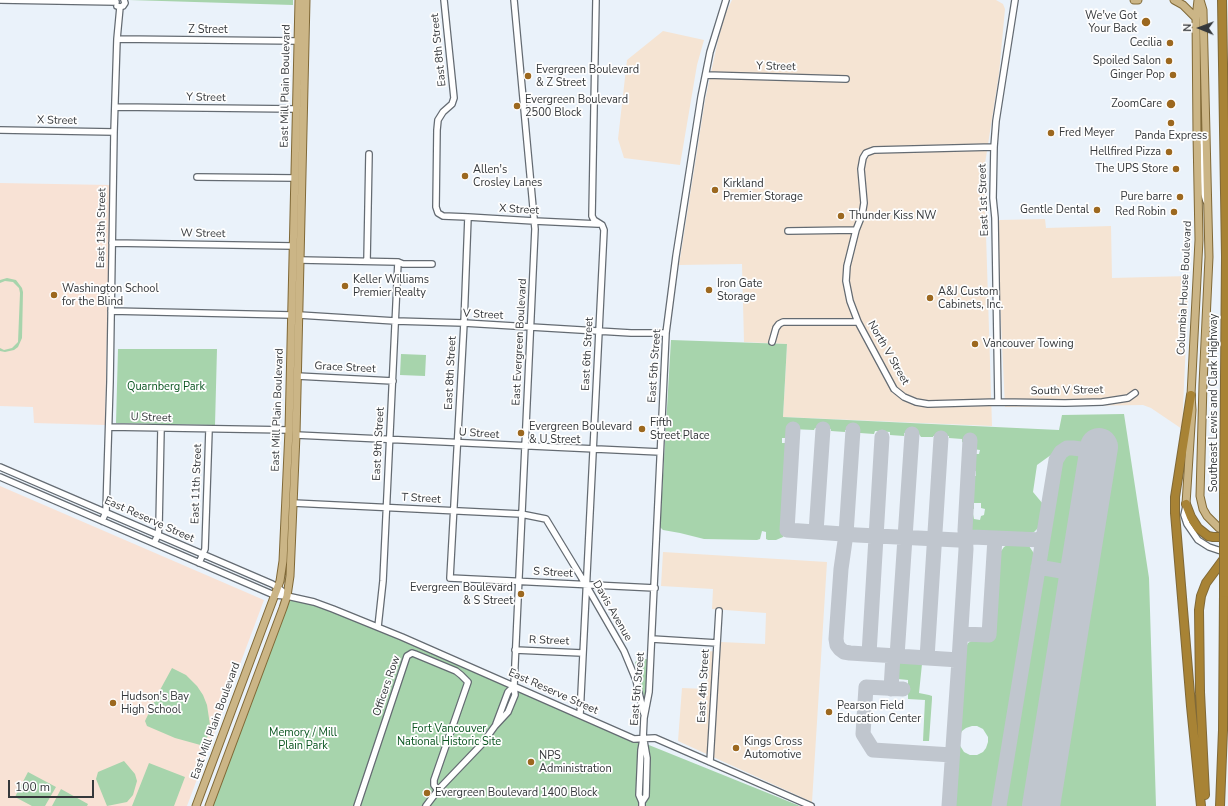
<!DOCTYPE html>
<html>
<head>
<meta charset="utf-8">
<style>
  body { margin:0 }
  #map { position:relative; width:1228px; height:806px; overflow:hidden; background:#eaf2fa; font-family:"Nunito Sans",sans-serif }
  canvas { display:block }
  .north { position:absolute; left:1180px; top:8px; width:40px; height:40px; -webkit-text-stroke:3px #fefefe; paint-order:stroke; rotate:271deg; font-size:11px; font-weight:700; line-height:16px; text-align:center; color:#35383b }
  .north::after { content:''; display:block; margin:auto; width:14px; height:18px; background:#35383b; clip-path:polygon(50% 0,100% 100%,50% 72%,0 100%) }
  .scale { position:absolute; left:8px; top:780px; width:86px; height:18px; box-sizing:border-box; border:2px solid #35383b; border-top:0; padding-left:5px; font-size:12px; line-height:14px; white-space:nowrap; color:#35383b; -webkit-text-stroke:3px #fefefe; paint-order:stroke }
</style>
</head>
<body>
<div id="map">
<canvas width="1228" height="806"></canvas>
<div class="north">N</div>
<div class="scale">100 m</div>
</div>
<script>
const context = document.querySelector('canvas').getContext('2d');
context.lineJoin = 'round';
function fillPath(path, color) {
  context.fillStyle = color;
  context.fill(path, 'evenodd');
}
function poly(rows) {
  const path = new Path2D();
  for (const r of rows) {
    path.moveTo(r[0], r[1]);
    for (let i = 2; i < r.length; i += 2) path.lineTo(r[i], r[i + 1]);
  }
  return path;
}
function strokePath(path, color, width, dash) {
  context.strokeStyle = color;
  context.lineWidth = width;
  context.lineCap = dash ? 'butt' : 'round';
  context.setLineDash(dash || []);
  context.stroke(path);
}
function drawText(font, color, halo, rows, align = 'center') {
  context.font = font + ' "Nunito Sans",sans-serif';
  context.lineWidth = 3.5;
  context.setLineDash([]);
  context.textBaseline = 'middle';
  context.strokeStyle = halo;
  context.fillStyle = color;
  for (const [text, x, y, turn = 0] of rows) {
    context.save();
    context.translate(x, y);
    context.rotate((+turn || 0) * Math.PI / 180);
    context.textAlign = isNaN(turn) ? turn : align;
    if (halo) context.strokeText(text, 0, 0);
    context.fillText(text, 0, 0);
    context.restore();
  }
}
fillPath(poly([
  [732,0,996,0,1003,4,1005,9,999,74,984,170,992,426,783,417,787,344,744,342,742,264,679,265,705,100,718,40,726,12],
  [663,31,704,40,697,65,680,165,624,158,618,139,627,60],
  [1045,219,1046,228,1111,226,1112,278,1189,276,1182,429,1151,408,1143,405,1005,407,999,280,999,220],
  [663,552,827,562,812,802,678,741,682,688,707,689,709,651,720,652,721,642,765,644,766,613,712,609,713,589,661,586]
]), '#f5e4d3');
fillPath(poly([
  [0,183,110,185,105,425,34,423,33,407,0,406],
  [0,486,264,600,187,806,0,806]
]), '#f8e2d5');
fillPath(poly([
  [129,0,293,0,293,5],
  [7,278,16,280,22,288,23,292,22,338,18,347,14,350,5,352,0,351,0,348,4,350,12,348,18,342,20,293,19,288,13,282,5,281,0,283,0,280],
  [671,340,787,344,783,417,1059,430,1062,415,1124,414,1149,578,1156,806,1049,806,1108,445,1089,443,1089,444,1073,443,1065,444,1060,447,1055,452,1037,465,1033,492,1043,504,1044,506,1040,526,1034,532,1026,534,971,532,968,530,967,527,969,515,973,514,974,519,980,520,981,516,984,515,985,509,981,508,981,503,974,503,974,509,970,508,969,506,970,476,976,476,976,471,972,471,971,470,971,465,976,465,976,460,972,459,972,454,979,454,980,450,973,449,972,440,968,439,966,443,962,442,962,439,949,438,949,436,933,436,933,437,921,437,919,434,904,433,904,436,890,435,890,432,875,431,874,434,860,433,859,430,845,430,845,432,831,431,831,429,815,428,814,430,791,429,789,438,782,438,782,443,789,443,783,537,776,540,768,540,766,539,766,532,762,531,760,539,757,540,704,539,680,533,663,530,660,527],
  [118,349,217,349,215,425,116,423],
  [401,354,426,355,425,376,400,375],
  [1068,452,1075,452,1082,456,1088,467,1072,567,1064,568,1056,567,1046,563,1044,560,1059,462,1062,455],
  [1010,543,1021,543,1029,546,1033,552,1035,558,995,806,953,806,965,649,968,643,975,639,994,640,999,554,1004,547],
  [972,726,977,726,983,729,988,737,988,742,986,748,983,752,977,755,970,755,964,752,959,744,960,735,962,731,966,728],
  [1043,574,1057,574,1070,578,1033,806,1003,806,1039,587],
  [296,598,314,602,634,739,800,806,209,806,288,601],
  [642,659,648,659,645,696,644,696,635,662],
  [900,662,922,664,919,693,929,695,932,696,932,699,929,741,923,741,925,700,908,699,908,680,898,679,896,677,895,674,896,666],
  [172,668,186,675,197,686,203,695,207,705,210,725,208,735,204,746,175,738,147,726,145,721,160,690],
  [124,761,135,774,137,781,133,795,127,802,107,806,96,779,98,772],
  [149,763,185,777,174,806,132,806],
  [28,772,56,787,45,806,32,806,15,797],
  [61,789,88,804,87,806,52,806]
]), '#a7d4ac');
strokePath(poly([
  [793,429,787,530,857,535,958,540,972,537,1042,540],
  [853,430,846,534,841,569,836,639,837,645,840,649,844,652,850,653,959,660,966,549,965,530,970,440],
  [816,532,823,429],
  [1038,567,1073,573,1077,577,1077,581],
  [961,634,989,635,995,538],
  [869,654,882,437],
  [897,656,912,434],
  [927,658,941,438],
  [891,689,893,656],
  [903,689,866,687,863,734,873,750,952,755],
  [949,806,959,660],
  [999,806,1056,460,1061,452,1067,448,1073,448,1081,449,1087,452,1092,457,1096,470]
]), '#c0c6ce', 15);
strokePath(poly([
  [1041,806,1099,447]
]), '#c0c6ce', 38);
const minor = poly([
  [0,0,116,2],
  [444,0,454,98,452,104,443,112,438,120,437,130,436,207,438,213,443,216,468,217,534,221,598,224],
  [117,6,120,7,123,6,125,3,124,0],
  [117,39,298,41],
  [706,75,846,79],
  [115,107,296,109],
  [0,130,114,132],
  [1197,135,1202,140,1203,144,1204,194,1206,201],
  [994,147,874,150,866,153,863,158,861,169,864,203,862,215,856,230,847,266,846,281,850,301,858,322,894,389,904,397,916,402,928,404,998,402,1065,403,1102,402,1128,398,1135,393],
  [197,177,295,178],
  [468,217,464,323,450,578,655,588],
  [788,231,856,230],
  [112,243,293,246],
  [300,260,398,262,403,264,432,264],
  [367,261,369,154],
  [111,311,291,315],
  [299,315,395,321,464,323,631,333,666,333],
  [772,342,776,328,779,324,783,322,858,322],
  [297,376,393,381],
  [998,402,995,218,993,198,994,147,996,121,1015,0],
  [109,427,289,430],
  [296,435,660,452],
  [0,467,272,584,277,587,287,595],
  [0,477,274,595,287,596,314,602,333,609,402,637,634,739,655,738,811,806],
  [293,503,521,514,546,519,586,585,624,651,636,680,644,714],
  [1186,506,1184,515,1187,524,1198,540,1209,547,1218,550,1228,552],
  [102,521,106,512,107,478,110,382,114,132,117,39,120,7],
  [154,543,158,535,159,526,161,429],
  [199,563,205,549,209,430],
  [378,627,383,581,398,262],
  [652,639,717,643],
  [515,650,582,653],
  [580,715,604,230,602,225,594,220,592,216,596,0],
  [496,724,508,692,514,686],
  [710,762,719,611],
  [642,802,646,796,647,758,644,741],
  [357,806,407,656,412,653,415,654,456,671,461,675,468,682,434,780,434,785,438,790],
  [426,806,438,790,482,744,495,726,508,712,515,695,514,686,535,229,514,0],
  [642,806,642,802,639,795,641,750,643,739,644,718,649,692,666,333,676,256,701,97,710,52,726,0]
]);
const major = poly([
  [1134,0,1138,0],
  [1174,0,1183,5,1196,18],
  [1200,0,1203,10,1209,257,1203,384,1200,496,1203,509,1207,516,1219,528],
  [1186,504,1192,410,1191,395,1199,240,1197,135,1196,18,1198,0],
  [196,806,280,581,283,561,289,430,299,0],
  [209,806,283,608,287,596,290,576,296,435,306,0]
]);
const highway = poly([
  [1222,0,1226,257,1224,497],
  [1191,395,1175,497,1175,513,1191,706,1201,806],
  [1186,504,1191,517,1198,528,1208,536,1213,537,1228,537],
  [1205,795,1200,692,1199,610,1201,596,1206,583,1223,560,1228,556],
  [1220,806,1223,730,1224,593]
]);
strokePath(minor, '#646b72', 8);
strokePath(major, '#806937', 9);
strokePath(highway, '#806937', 10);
strokePath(minor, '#fff', 5.5);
strokePath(major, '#cbb586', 7);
strokePath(highway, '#a88335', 8);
const highwayBridge = poly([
  [1224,593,1224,497]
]);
strokePath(highwayBridge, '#806937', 10, []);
strokePath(highwayBridge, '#a88335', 8);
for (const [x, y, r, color] of [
  [1146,22,5,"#9c681f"],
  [1170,43,4,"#9c681f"],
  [1169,61,4,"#9c681f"],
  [1173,75,4,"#9c681f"],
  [528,76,4,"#9c681f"],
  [1171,104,5,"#9c681f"],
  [517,106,4,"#9c681f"],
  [1171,123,4,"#9c681f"],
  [1051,133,4,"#9c681f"],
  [1169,152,4,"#9c681f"],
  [1176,169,4,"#9c681f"],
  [465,176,4,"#9c681f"],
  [715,190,4,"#9c681f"],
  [1180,197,4,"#9c681f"],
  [1097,210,4,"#9c681f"],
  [1174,212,4,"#9c681f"],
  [841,216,4,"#9c681f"],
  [345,286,4,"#9c681f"],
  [709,290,4,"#9c681f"],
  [54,295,4,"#9c681f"],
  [930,298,4,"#9c681f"],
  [975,344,4,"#9c681f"],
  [642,429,4,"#9c681f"],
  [521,433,4,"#9c681f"],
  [521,594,4,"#9c681f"],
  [113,703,4,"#9c681f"],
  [829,712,4,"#9c681f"],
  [736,748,4,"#9c681f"],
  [531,762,4,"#9c681f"],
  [427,793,4,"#9c681f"]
]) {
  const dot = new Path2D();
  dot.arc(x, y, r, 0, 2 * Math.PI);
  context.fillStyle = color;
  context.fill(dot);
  strokePath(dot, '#fefefe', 1.5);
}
drawText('11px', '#35383b', '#fefefe', [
  ["We've Got",1137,16,"right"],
  ["Your Back",1137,29,"right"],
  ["Cecilia",1162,43,"right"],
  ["Spoiled Salon",1161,61,"right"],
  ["Evergreen Boulevard",536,70],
  ["& Z Street",536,83],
  ["Ginger Pop",1165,75,"right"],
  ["Evergreen Boulevard",525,100],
  ["2500 Block",525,113],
  ["ZoomCare",1162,104,"right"],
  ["Fred Meyer",1059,133],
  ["Panda Express",1171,136,"center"],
  ["Hellfired Pizza",1161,152,"right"],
  ["The UPS Store",1168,169,"right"],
  ["Allen's",473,170],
  ["Crosley Lanes",473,183],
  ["Kirkland",723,184],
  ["Premier Storage",723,197],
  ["Pure barre",1172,197,"right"],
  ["Gentle Dental",1089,210,"right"],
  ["Red Robin",1166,212,"right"],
  ["Thunder Kiss NW",849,216],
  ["Keller Williams",353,280],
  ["Premier Realty",353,293],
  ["Iron Gate",717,284],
  ["Storage",717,297],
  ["Washington School",62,289],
  ["for the Blind",62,302],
  ["A&J Custom",938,292],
  ["Cabinets, Inc.",938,305],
  ["Vancouver Towing",983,344],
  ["Fifth",650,423],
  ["Street Place",650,436],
  ["Evergreen Boulevard",529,427],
  ["& U Street",529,440],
  ["Evergreen Boulevard",513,588,"right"],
  ["& S Street",513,601,"right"],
  ["Hudson's Bay",121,697],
  ["High School",121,710],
  ["Pearson Field",837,706],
  ["Education Center",837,719],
  ["Kings Cross",744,742],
  ["Automotive",744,755],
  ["NPS",539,756],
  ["Administration",539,769],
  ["Evergreen Boulevard 1400 Block",435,793]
], 'left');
drawText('11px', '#35383b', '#fefefe', [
  ["Z Street",208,30],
  ["East 8th Street",439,50,-96],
  ["Y Street",776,67,1],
  ["East Mill Plain Boulevard",286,86,-89],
  ["Y Street",206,98,1],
  ["X Street",57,121,1],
  ["East 1st Street",984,200,-92],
  ["X Street",519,210,3],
  ["East 13th Street",102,228,-89],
  ["W Street",203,234,1],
  ["Columbia House Boulevard",1185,288,-87],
  ["V Street",483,315,3],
  ["East Evergreen Boulevard",520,342,-87],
  ["North V Street",888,353,60],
  ["East 6th Street",588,354,-87],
  ["East 5th Street",655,366,-86],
  ["Grace Street",345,368,3],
  ["East 8th Street",451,373,-87],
  ["South V Street",1067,391,-1],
  ["Southeast Lewis and Clark Highway",1214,403,-90],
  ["East Mill Plain Boulevard",278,410,-88],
  ["U Street",151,418,2],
  ["U Street",479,434,4],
  ["East 9th Street",379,444,-87],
  ["East 11th Street",197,484,-88],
  ["T Street",421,499,3],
  ["East Reserve Street",149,520,24],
  ["S Street",553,573,3],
  ["Davis Avenue",612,611,60],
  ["R Street",549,641,2],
  ["Officers Row",387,686,-71],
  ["East 4th Street",704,686,-87],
  ["East 5th Street",638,689,-85],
  ["East Reserve Street",553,692,24],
  ["East Mill Plain Boulevard",216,721,-70]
]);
drawText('11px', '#0a5520', '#fefefe', [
  ["Quarnberg Park",166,387],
  ["Fort Vancouver",449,729],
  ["National Historic Site",449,742],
  ["Memory / Mill",303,733],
  ["Plain Park",303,746]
]);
</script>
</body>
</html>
